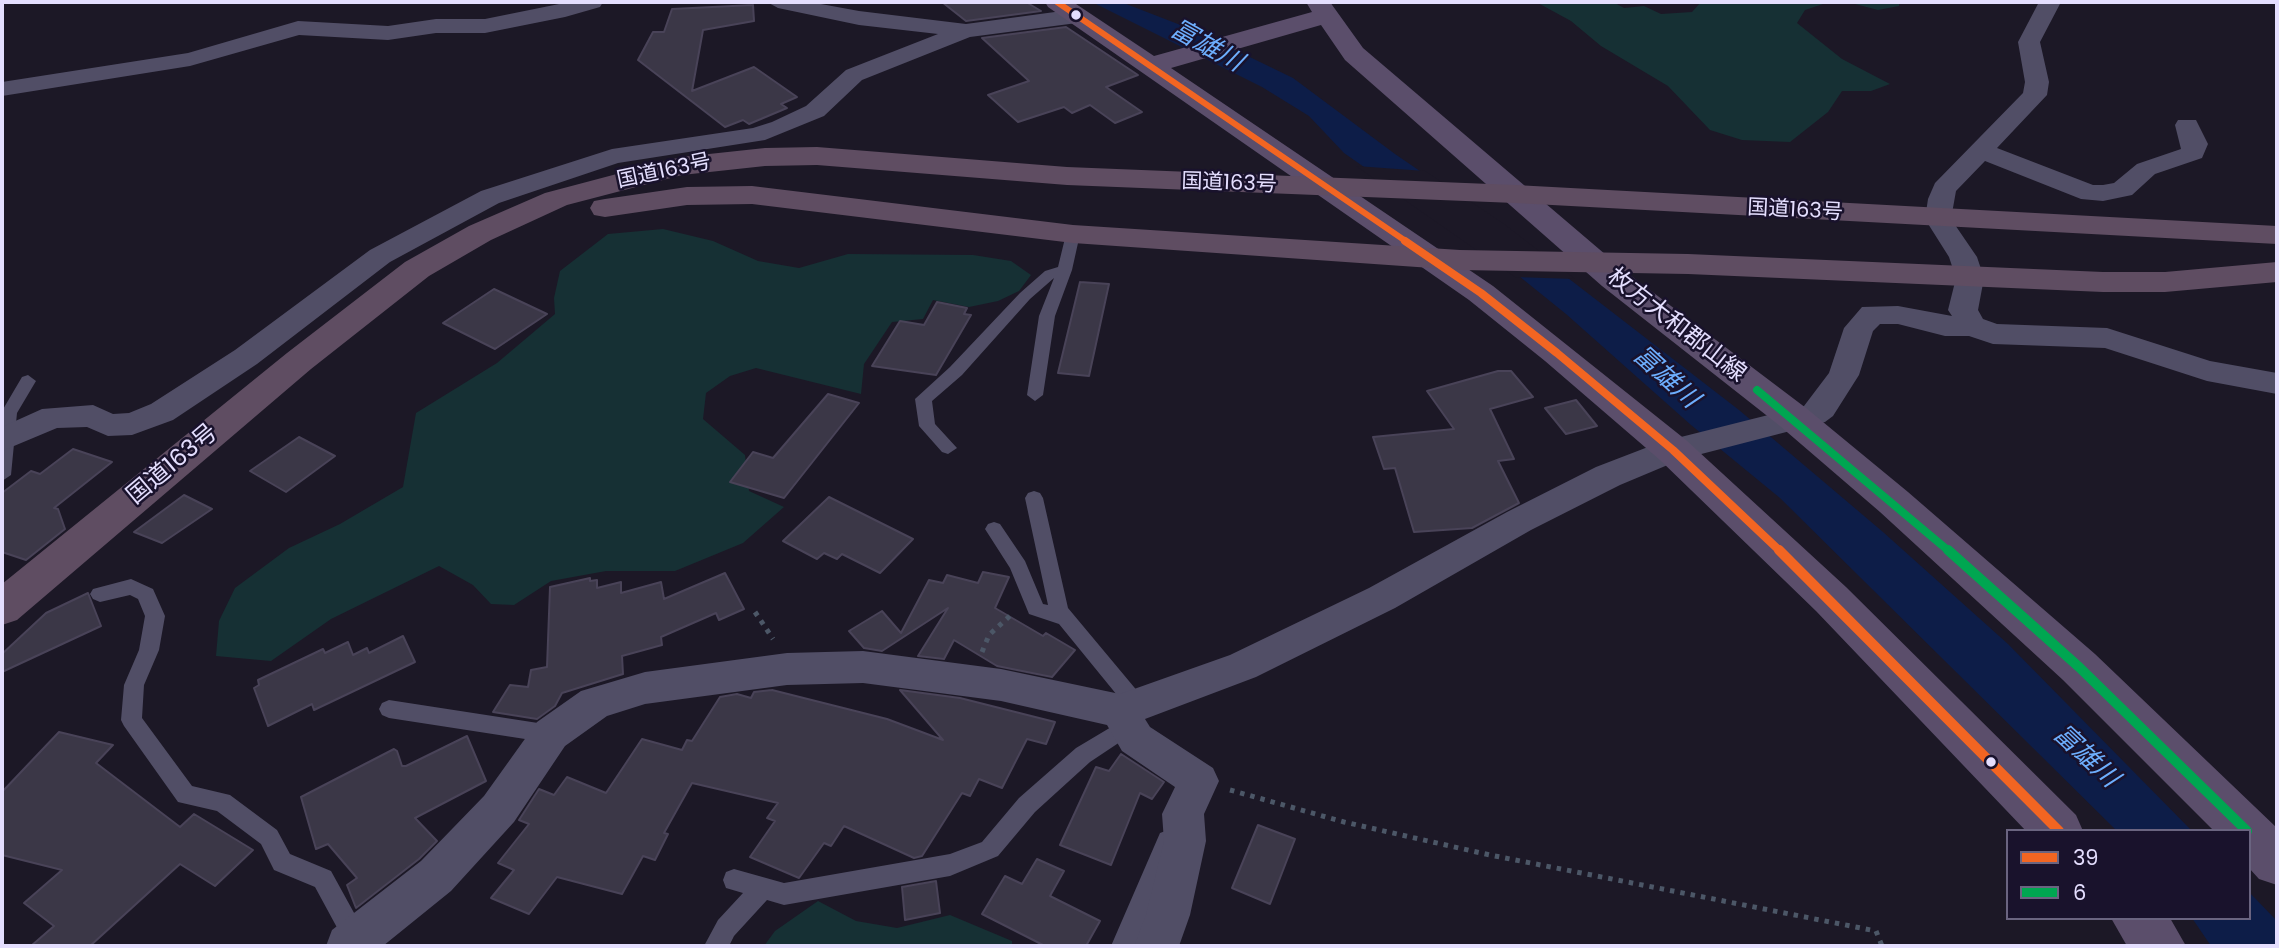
<!DOCTYPE html>
<html>
<head>
<meta charset="utf-8">
<style>
  body { margin:0 }
  #map { position:relative; width:2279px; height:948px; overflow:hidden; background:#1c1826; font-family:Poppins,sans-serif }
  canvas { display:block }
  .frame { position:absolute; inset:0; border:4px solid #e4defe; pointer-events:none }
  .legend { position:absolute; left:2006px; top:829px; width:245px; height:91px; box-sizing:border-box; background:#19122c; border:2px solid #6a6480; margin:0; padding:9px 12px; list-style:none; font-size:21px; color:#e4defe }
  .legend li { display:flex; align-items:center; gap:14px; height:35px }
  .legend b { width:35px; border:2px solid #6a6480 }
</style>
</head>
<body>
<div id="map">
<canvas width="2279" height="948"></canvas>
<div class="frame"></div>
<ul class="legend">
<li><b style="height:9px;background:#f26522"></b>39</li>
<li><b style="height:9px;background:#00a651"></b>6</li>
</ul>
</div>
<script>
const context = document.querySelector('canvas').getContext('2d');
context.lineJoin = 'round';
function fillPath(path, color) {
  context.fillStyle = color;
  context.fill(path, 'evenodd');
}
function poly(rows) {
  const path = new Path2D();
  for (const r of rows) {
    path.moveTo(r[0], r[1]);
    for (let i = 2; i < r.length; i += 2) path.lineTo(r[i], r[i + 1]);
  }
  return path;
}
function strokePath(path, color, width, dash) {
  context.strokeStyle = color;
  context.lineWidth = width;
  context.lineCap = dash ? 'butt' : 'round';
  context.setLineDash(dash || []);
  context.stroke(path);
}
function drawText(font, color, halo, rows, align = 'center') {
  context.font = font + ' Poppins,"Noto Sans JP",sans-serif';
  context.lineWidth = 5;
  context.setLineDash([]);
  context.textBaseline = 'middle';
  context.strokeStyle = halo;
  context.fillStyle = color;
  for (const [text, x, y, turn = 0] of rows) {
    context.save();
    context.translate(x, y);
    context.rotate((+turn || 0) * Math.PI / 180);
    context.textAlign = isNaN(turn) ? turn : align;
    if (halo) context.strokeText(text, 0, 0);
    context.fillText(text, 0, 0);
    context.restore();
  }
}
fillPath(poly([
  [1520,2,1613,2,1624,8,1644,6,1661,14,1692,12,1701,2,1899,2,1899,6,1878,10,1855,4,1823,4,1805,10,1797,23,1842,59,1890,84,1871,91,1842,91,1828,112,1790,142,1742,140,1710,130,1668,86,1601,46,1571,21,1538,3],
  [663,229,713,241,758,261,799,268,848,254,973,255,1011,261,1031,275,1019,291,998,301,969,307,933,300,923,319,892,322,864,364,861,394,756,368,730,376,706,393,703,419,745,455,749,491,784,507,743,543,675,571,606,571,551,581,514,605,491,604,473,585,439,566,331,619,271,661,216,656,219,621,235,588,289,548,340,524,403,487,416,413,497,363,555,314,554,298,560,271,608,234],
  [818,901,856,921,897,928,950,915,1012,941,1012,946,764,946,775,931]
]), '#163034');
fillPath(poly([
  [1092,2,1121,2,1196,31,1293,78,1395,154,1502,227,1739,410,1883,532,2008,644,2192,831,2117,831,1780,498,1691,425,1566,314,1509,268,1344,153,1309,116,1262,87],
  [2249,892,2277,921,2277,946,2211,946,2192,918,2249,918]
]), '#0d1d48');
fillPath(poly([
  [1356,166,1425,171,1504,224,1575,279,1515,277]
]), '#1c1826');
const building = poly([
  [942,2,1026,2,1041,11,966,21,942,2],
  [753,5,754,21,703,30,692,91,754,67,797,97,781,104,787,108,749,124,743,120,725,127,638,60,653,32,664,32,672,9,753,5],
  [1066,27,1138,75,1106,87,1142,112,1115,123,1090,105,1072,113,1064,107,1018,122,988,95,1029,81,982,38,1066,27],
  [1080,282,1109,284,1089,376,1058,373,1080,282],
  [494,289,547,314,495,349,443,323,494,289],
  [937,302,967,308,964,314,971,315,936,375,872,366,900,321,924,325,937,302],
  [1498,371,1511,371,1533,397,1490,409,1514,459,1498,461,1519,503,1472,528,1414,532,1395,468,1384,469,1373,437,1454,429,1427,391,1498,371],
  [828,394,859,403,784,498,730,482,753,452,773,458,828,394],
  [1576,400,1597,426,1566,434,1545,408,1576,400],
  [299,437,335,456,286,492,250,471,299,437],
  [73,449,112,462,54,508,58,509,65,529,26,560,2,552,2,493,31,471,40,474,73,449],
  [184,495,212,509,162,543,134,532,184,495],
  [829,497,913,539,880,573,842,554,837,559,824,553,817,559,783,541,829,497],
  [983,572,1009,577,995,608,1043,636,1046,633,1075,650,1052,677,997,666,954,640,944,659,918,656,948,608,882,651,864,648,849,631,882,611,901,633,929,580,943,583,947,575,978,583,983,572],
  [725,573,744,609,719,620,716,613,661,637,662,645,622,656,623,674,562,693,555,706,537,719,493,712,510,685,528,687,531,670,547,667,550,587,590,578,590,581,597,580,597,588,621,582,621,593,661,582,664,599,725,573],
  [88,593,101,626,2,672,2,654,46,613,88,593],
  [403,636,415,662,314,710,312,704,268,726,254,688,259,685,258,680,323,649,325,653,348,642,353,655,367,648,369,653,403,636],
  [772,690,887,719,943,740,900,690,960,698,1055,722,1046,744,1027,739,1002,788,979,779,970,796,962,793,922,856,914,858,844,826,831,846,824,843,799,878,750,857,775,821,767,818,778,803,692,783,664,833,668,834,655,860,643,856,622,894,557,877,529,914,491,898,514,870,498,863,529,824,519,820,539,789,554,795,567,777,606,793,642,739,682,750,687,740,692,741,720,697,737,694,751,698,754,692,772,690],
  [59,732,113,745,96,763,180,827,194,814,253,850,215,886,180,864,90,946,31,946,54,926,24,903,62,870,2,855,2,792,59,732],
  [467,736,486,781,415,818,437,841,419,859,356,908,347,885,357,878,328,844,316,849,301,797,394,749,397,751,402,766,406,766,467,736],
  [1121,754,1164,782,1152,799,1140,793,1111,865,1060,845,1096,767,1109,771,1121,754],
  [1258,825,1295,839,1270,904,1232,888,1258,825],
  [1037,859,1064,871,1050,896,1100,921,1086,946,1045,946,982,914,1005,876,1022,884,1037,859],
  [936,881,940,913,905,920,902,887,936,881]
]);
fillPath(building, '#3b3747');
strokePath(building, '#494358', 2);
strokePath(poly([
  [755,612,773,639],
  [982,652,989,635,1013,613],
  [1230,790,1344,822,1490,855,1876,931,1882,946]
]), '#4c5767', 5, [4.5, 6]);
fillPath(poly([
  [1073,230,1080,234,1072,270,1055,316,1043,395,1035,401,1027,395,1039,316,1054,278,1030,299,962,375,932,401,935,424,957,448,948,454,942,452,919,426,915,399,950,367,1020,293,1045,271,1058,267,1066,234,1073,230],
  [28,375,36,381,17,413,11,475,2,481,2,411,22,377,28,375],
  [1034,491,1040,493,1043,498,1068,608,1144,699,1147,705,1144,711,1137,714,1130,711,1059,624,1029,614,1010,568,985,529,988,524,994,522,1000,524,1025,561,1043,604,1048,605,1025,498,1028,493,1034,491],
  [131,579,153,589,165,616,159,650,144,685,142,718,192,786,230,795,277,830,290,854,331,871,364,931,368,939,365,946,347,946,315,887,274,870,261,844,217,811,178,802,124,726,121,720,124,685,139,650,145,616,138,599,130,595,100,602,93,599,90,594,93,589,131,579],
  [389,700,551,725,558,728,561,734,558,740,551,743,389,718,382,715,379,709,382,703,389,700],
  [1128,717,1135,720,1138,726,1135,732,1090,762,1035,812,998,856,950,876,784,905,767,900,734,936,729,946,704,946,718,920,743,893,726,888,723,880,726,872,734,869,784,883,950,854,982,842,1019,798,1076,748,1128,717],
  [1168,830,1176,833,1179,840,1135,946,1111,946,1160,833,1168,830]
]), '#514e66');
fillPath(poly([
  [569,2,603,2,600,7,565,17,485,33,436,33,388,40,299,35,190,66,2,96,2,82,188,53,298,21,388,26,436,19,485,19,569,2],
  [767,2,810,2,859,11,966,24,1077,9,1088,16,1077,23,970,37,862,80,824,116,765,140,618,163,499,203,390,262,257,364,173,420,132,435,108,436,87,427,57,428,2,451,2,427,42,409,93,405,113,414,129,413,151,404,235,350,370,250,481,191,612,149,753,128,772,122,806,106,846,70,938,34,859,25,778,8,767,2],
  [2039,2,2061,2,2040,42,2049,82,2047,95,1997,148,2093,185,2103,185,2114,183,2137,164,2181,149,2175,125,2178,120,2196,120,2208,144,2202,158,2155,174,2132,195,2103,201,2081,199,1985,161,1956,191,1951,219,1977,257,1984,278,1978,310,1983,319,1997,324,2107,328,2210,361,2277,373,2277,394,2207,381,2105,348,1993,344,1969,336,1945,336,1898,324,1880,324,1873,331,1859,375,1833,416,1825,422,1682,459,1620,485,1531,530,1395,608,1256,677,1145,719,1150,727,1213,768,1219,781,1204,814,1206,841,1190,915,1179,946,1134,946,1146,915,1164,841,1162,814,1175,787,1122,751,1107,725,1001,701,863,683,787,685,645,704,607,716,565,746,514,822,451,891,383,946,326,946,332,930,421,861,484,796,537,722,581,691,645,672,787,653,863,651,1001,669,1120,694,1230,655,1369,588,1507,512,1596,467,1661,442,1804,406,1829,373,1844,328,1862,307,1898,306,1952,316,1948,310,1956,278,1949,257,1925,219,1928,199,1935,183,2023,93,2025,82,2018,42,2039,2]
]), '#514e66');
fillPath(poly([
  [1045,2,1073,2,1154,56,1312,12,1306,2,1330,2,1363,48,1626,272,1806,408,1908,492,2095,654,2277,828,2277,885,2259,879,2249,868,2249,831,2214,831,2063,680,1880,512,1780,426,1602,286,1345,60,1321,25,1171,68,1493,286,1686,440,1846,587,2076,815,2083,831,2026,831,1816,611,1660,460,1545,361,1469,300,1048,7,1045,2],
  [2111,918,2170,918,2186,946,2127,946,2111,918]
]), '#5b4e6b');
fillPath(poly([
  [817,147,1067,167,1515,185,2277,226,2277,244,1515,203,1067,185,817,165,765,166,682,175,567,205,491,240,429,276,311,369,17,620,2,625,2,584,287,353,405,262,469,226,545,193,681,157,765,148,817,147],
  [752,186,1073,225,1460,250,1688,254,2103,272,2165,272,2277,262,2277,282,2165,292,2103,292,1688,274,1460,270,1073,243,752,204,687,205,605,217,594,215,590,208,594,201,605,199,687,187,752,186]
]), '#5f4d62');
strokePath(poly([
  [1057,2,1407,242]
]), '#f26522', 6);
strokePath(poly([
  [1405,241,1481,293,1557,353,1673,450,1781,552]
]), '#f26522', 8);
strokePath(poly([
  [1779,550,2059,831]
]), '#f26522', 10);
strokePath(poly([
  [1757,390,1950,552]
]), '#00a651', 8);
strokePath(poly([
  [1948,550,2079,667,2247,831]
]), '#00a651', 10);
for (const [x, y, r, color] of [
  [1076,15,6,"#e4defe"],
  [1991,762,6,"#e4defe"]
]) {
  const dot = new Path2D();
  dot.arc(x, y, r, 0, 2 * Math.PI);
  context.fillStyle = color;
  context.fill(dot);
  strokePath(dot, '#19122c', 2.5);
}
drawText('21px', '#e4defe', '#19122c', [
  ["国道163号",664,172,-12],
  ["国道163号",1229,184,2],
  ["国道163号",1795,211,3]
]);
drawText('24px', '#e4defe', '#19122c', [
  ["枚方大和郡山線",1676,326,38],
  ["国道163号",173,465,-40]
]);
drawText('italic 26px', '#6daefd', '#19122c', [
  ["富雄川",1206,47,29],
  ["富雄川",1665,378,42],
  ["富雄川",2085,757,43]
]);
</script>
</body>
</html>
